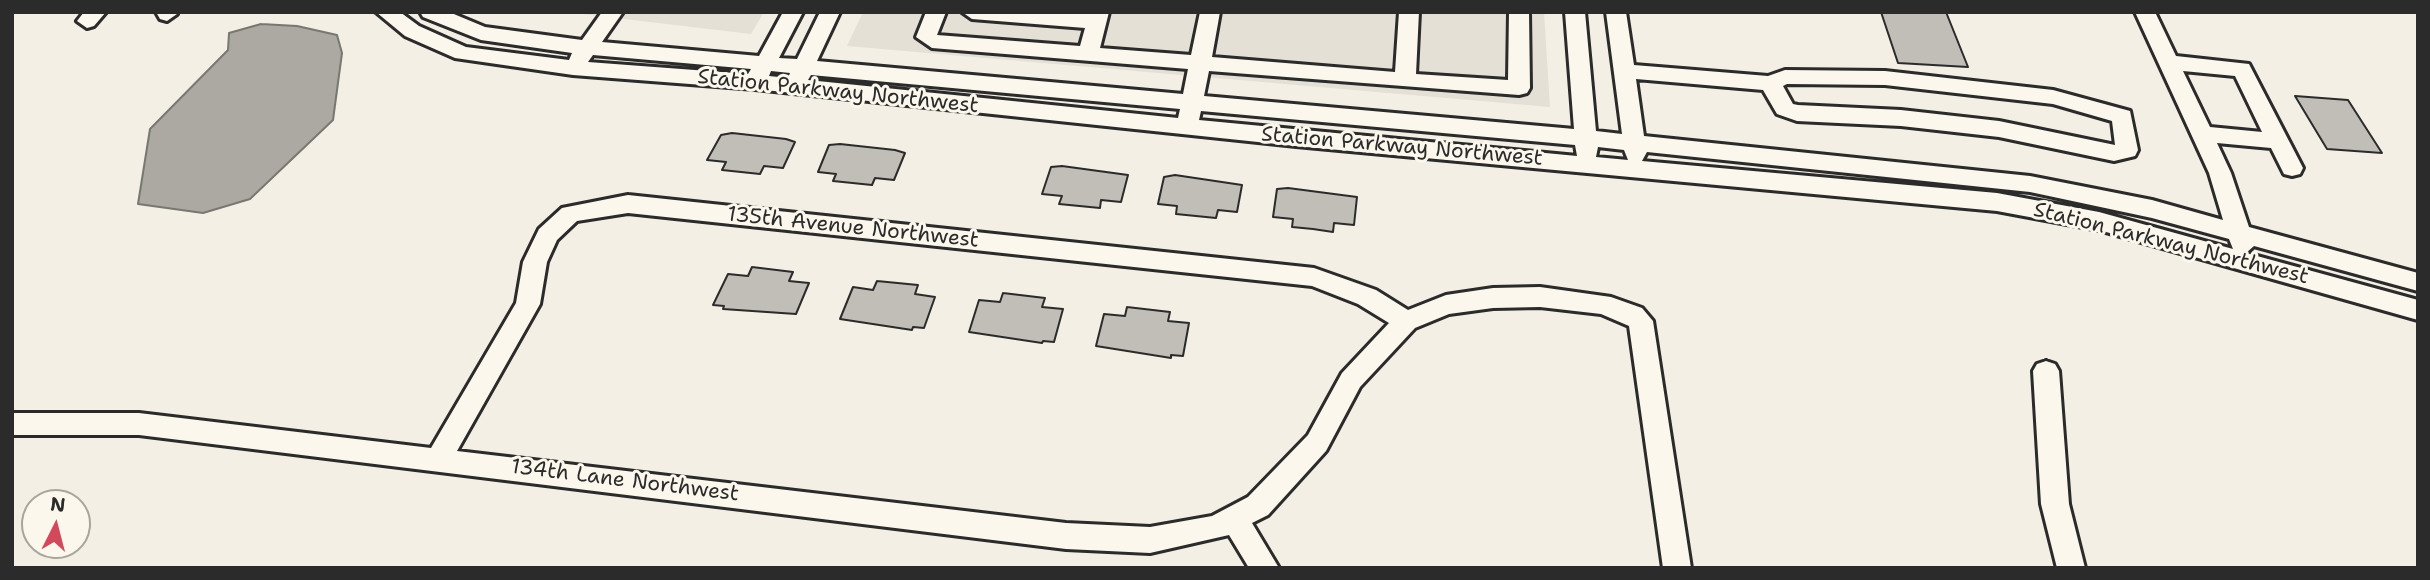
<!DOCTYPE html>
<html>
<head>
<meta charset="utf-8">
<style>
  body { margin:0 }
  #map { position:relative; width:2430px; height:580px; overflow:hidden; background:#f3efe4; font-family:"Shantell Sans",sans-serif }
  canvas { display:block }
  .frame { position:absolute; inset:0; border:14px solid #2b2b2b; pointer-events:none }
  .north { position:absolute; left:21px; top:489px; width:70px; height:70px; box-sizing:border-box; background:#fbf7ec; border:2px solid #a8a59f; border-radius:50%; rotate:6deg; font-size:19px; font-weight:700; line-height:28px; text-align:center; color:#2b2b2b }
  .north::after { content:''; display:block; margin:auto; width:24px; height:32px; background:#d1495b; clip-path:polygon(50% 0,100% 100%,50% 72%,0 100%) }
</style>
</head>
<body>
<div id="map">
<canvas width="2430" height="580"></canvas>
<div class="frame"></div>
<div class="north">N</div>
</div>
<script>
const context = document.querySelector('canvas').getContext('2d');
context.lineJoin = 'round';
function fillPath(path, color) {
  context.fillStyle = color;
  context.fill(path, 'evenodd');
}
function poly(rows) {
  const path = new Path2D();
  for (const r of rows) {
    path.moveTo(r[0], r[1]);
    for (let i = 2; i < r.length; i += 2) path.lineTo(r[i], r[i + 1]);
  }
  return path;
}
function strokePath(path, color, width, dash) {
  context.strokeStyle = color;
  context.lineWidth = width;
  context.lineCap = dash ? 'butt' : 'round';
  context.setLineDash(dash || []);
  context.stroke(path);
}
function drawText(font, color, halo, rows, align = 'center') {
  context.font = font + ' "Shantell Sans",sans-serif';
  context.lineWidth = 6;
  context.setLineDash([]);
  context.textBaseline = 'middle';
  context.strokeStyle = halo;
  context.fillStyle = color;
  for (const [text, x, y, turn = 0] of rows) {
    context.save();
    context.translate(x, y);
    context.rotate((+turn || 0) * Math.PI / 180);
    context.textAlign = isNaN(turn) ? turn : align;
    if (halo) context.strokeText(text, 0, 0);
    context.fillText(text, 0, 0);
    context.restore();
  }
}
fillPath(poly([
  [565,12,764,12,751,34],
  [863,12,1544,12,1550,107,847,46]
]), '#e4e0d6');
const water = poly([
  [261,24,297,26,337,35,342,53,333,120,250,199,203,213,138,204,150,129,228,50,229,33,261,24]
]);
fillPath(water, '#aca9a2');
strokePath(water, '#787772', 2);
const building = poly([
  [1881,12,1946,12,1968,67,1898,63,1881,12],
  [2295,96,2348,100,2382,153,2327,149,2295,96],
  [732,133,786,139,795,142,783,168,764,166,760,174,722,170,726,162,707,160,721,135,732,133],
  [840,144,895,150,905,153,894,180,875,178,872,185,833,181,836,174,818,172,829,145,840,144],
  [1062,166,1128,175,1121,202,1101,200,1100,208,1059,204,1062,196,1042,194,1051,167,1062,166],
  [1175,175,1242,185,1237,212,1218,210,1216,218,1176,214,1177,206,1158,204,1164,177,1175,175],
  [1288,188,1357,197,1354,225,1334,223,1333,232,1313,229,1292,227,1293,219,1273,217,1277,189,1288,188],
  [752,267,793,272,789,281,809,283,796,314,723,309,724,306,713,305,728,274,748,276,752,267],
  [877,281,918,285,915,294,935,297,924,328,913,327,912,330,840,319,853,287,873,290,877,281],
  [1003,293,1045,298,1042,307,1063,309,1054,342,1043,341,1042,343,969,332,979,300,1000,302,1003,293],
  [1127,307,1170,312,1168,321,1189,323,1183,356,1171,355,1171,358,1096,346,1104,314,1125,316,1127,307]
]);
fillPath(building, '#c0beb6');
strokePath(building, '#2b2b2b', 2);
const minor = poly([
  [84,12,106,12,94,26,87,28,77,21,84,12],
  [156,12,176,12,177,14,167,21,160,19,156,12],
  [376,12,400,12,419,26,466,47,569,60,572,53,481,40,423,17,420,12,449,12,485,27,582,40,602,12,623,12,602,42,759,56,783,12,803,12,779,58,797,59,820,12,840,12,817,61,1183,94,1188,69,932,48,916,37,926,12,946,12,937,35,1080,46,1085,28,972,19,962,12,1109,12,1100,48,1191,55,1200,12,1220,12,1212,57,1395,72,1399,12,1419,12,1416,74,1508,80,1509,12,1529,12,1530,88,1527,93,1519,95,1209,71,1204,96,1574,129,1565,12,1585,12,1596,131,1622,134,1606,12,1626,12,1634,65,1768,76,1785,70,1885,71,2053,90,2130,111,2138,150,2135,156,2114,161,1999,137,1901,126,1797,121,1777,114,1763,90,1636,79,1644,136,2030,176,2152,200,2223,220,2209,173,2135,12,2155,12,2176,56,2249,64,2303,168,2300,174,2292,176,2284,174,2271,148,2217,143,2231,173,2249,227,2418,273,2418,291,2254,246,2246,253,2418,300,2418,320,2099,230,1997,211,1296,146,755,89,573,75,455,58,405,36,376,12],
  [593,55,751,69,748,74,588,62,593,55],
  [771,71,790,73,788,78,769,76,771,71],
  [2183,71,2235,76,2262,132,2210,127,2183,71],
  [811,75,1180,109,1178,118,808,80,811,75],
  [1787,84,1885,85,2053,104,2112,121,2115,145,1999,121,1901,110,1798,105,1793,104,1783,86,1787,84],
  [1201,111,1575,145,1577,156,1199,120,1201,111],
  [1598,147,1624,150,1628,160,1596,157,1598,147],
  [1647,152,2030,192,2152,218,2229,239,2233,249,2099,212,1997,193,1642,161,1647,152],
  [628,195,1314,268,1376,290,1408,310,1446,295,1493,288,1540,287,1611,297,1642,308,1653,321,1691,568,1663,568,1629,326,1601,314,1540,307,1493,308,1449,314,1415,328,1360,387,1326,451,1268,515,1252,523,1279,568,1249,568,1229,535,1150,553,1066,549,139,435,12,435,12,413,139,413,431,448,516,303,523,262,539,229,562,208,628,195],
  [628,213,1312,286,1358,304,1389,323,1342,373,1308,435,1248,497,1212,516,1150,527,1066,523,457,451,540,304,547,262,557,240,577,221,628,213],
  [2046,361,2055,364,2059,371,2069,504,2085,568,2057,568,2041,504,2033,371,2037,364,2046,361]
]);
strokePath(minor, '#2b2b2b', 6);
fillPath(minor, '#fbf7ec');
drawText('21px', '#2b2b2b', '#fbf7ec', [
  ["Station Parkway Northwest",838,92,6],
  ["Station Parkway Northwest",1402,147,5],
  ["135th Avenue Northwest",853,228,6],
  ["Station Parkway Northwest",2171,244,14],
  ["134th Lane Northwest",625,481,7]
]);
</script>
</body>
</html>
